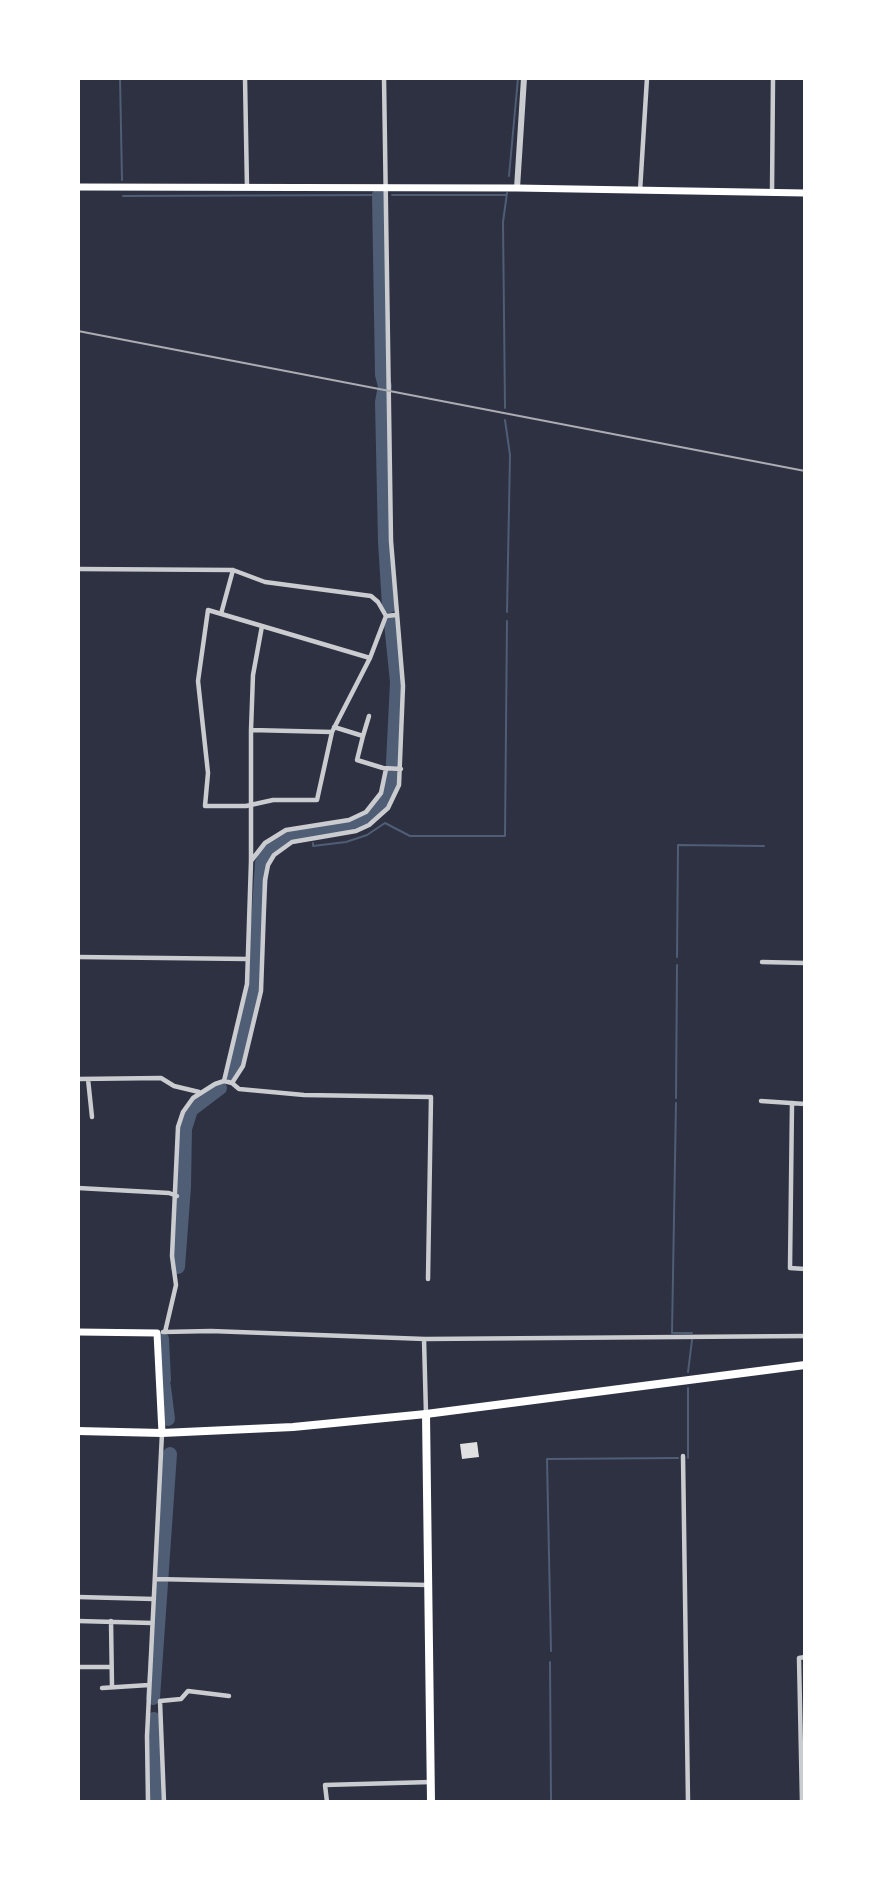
<!DOCTYPE html>
<html>
<head>
<meta charset="utf-8">
<style>
  body { margin:0 }
  #map { position:relative; width:883px; height:1880px; overflow:hidden; background:#2d3142; font-family:Helvetica,sans-serif }
  canvas { display:block }
  .frame { position:absolute; inset:0; border:80px solid #fff; pointer-events:none }
</style>
</head>
<body>
<div id="map">
<canvas width="883" height="1880"></canvas>
<div class="frame"></div>
</div>
<script>
const context = document.querySelector('canvas').getContext('2d');
context.lineJoin = 'round';
function poly(rows) {
  const path = new Path2D();
  for (const r of rows) {
    path.moveTo(r[0], r[1]);
    for (let i = 2; i < r.length; i += 2) path.lineTo(r[i], r[i + 1]);
  }
  return path;
}
function strokePath(path, color, width, dash) {
  context.strokeStyle = color;
  context.lineWidth = width;
  context.lineCap = dash ? 'butt' : 'round';
  context.setLineDash(dash || []);
  context.stroke(path);
}
function fillPath(path, color) {
  context.fillStyle = color;
  context.fill(path, 'evenodd');
}
strokePath(poly([
  [120,78,122,180],
  [509,176,518,78],
  [392,195,506,195],
  [123,196,384,195],
  [505,408,503,222,507,193],
  [505,420,510,455,507,612],
  [312,832,312,835],
  [313,843,313,846,346,842,367,835,385,823,410,836,505,836,507,621],
  [677,957,678,845,764,846],
  [676,1098,677,965],
  [676,1103,672,1333,692,1333],
  [688,1372,692,1340],
  [688,1388,688,1458],
  [551,1651,547,1459,678,1458],
  [550,1662,551,1802]
]), '#4f5d75', 2);
strokePath(poly([
  [379,195,382,375,385,386,382,402,385,542,389,606],
  [232,1074,253,998,262,863,268,851,285,838,356,825,367,819,388,794,392,782,397,682,391,623],
  [178,1267,184,1187,185,1129,191,1110,220,1088],
  [162,1339,164,1380],
  [164,1387,168,1419],
  [153,1698,170,1454],
  [154,1719,157,1802]
]), '#4f5d75', 14);
fillPath(poly([
  [477,1442,479,1457,462,1459,460,1444]
]), '#e0e0e3');
strokePath(poly([
  [245,78,247,188],
  [640,191,647,78],
  [772,192,773,78],
  [78,569,233,570,265,582,371,596,378,602,386,616,396,615],
  [208,610,370,658,332,732,317,800,273,800,246,806,205,806,208,773,198,681,208,610],
  [221,614,233,570],
  [262,626,253,675,251,730,332,732],
  [370,658,386,616],
  [334,727,363,736,357,760,383,768,401,769],
  [363,736,369,716],
  [251,861,265,843,286,830,349,820,366,812,381,793,386,769],
  [78,957,248,959],
  [762,962,805,963],
  [78,1079,161,1078,174,1086,199,1092],
  [88,1079,92,1117],
  [224,1081,247,984,251,861,251,730],
  [232,1083,239,1089,304,1095,431,1097,428,1279],
  [761,1101,805,1104],
  [792,1103,790,1268,805,1269],
  [78,1188,169,1193,177,1196],
  [163,1332,211,1331,425,1339,805,1336],
  [165,1332,176,1285,172,1256,178,1127,183,1112,193,1098,215,1084,224,1081,232,1083,243,1066,261,991,265,880,268,865,274,855,292,842,356,831,369,825,388,808,399,785,403,686,391,541,384,78],
  [424,1339,426,1414],
  [683,1456,688,1802],
  [155,1579,428,1585],
  [78,1597,154,1599],
  [78,1621,152,1623],
  [111,1621,112,1687],
  [78,1667,111,1667],
  [102,1688,149,1685],
  [148,1802,147,1736,162,1433],
  [164,1802,160,1701,181,1699,188,1691,229,1696],
  [327,1802,325,1785,431,1782],
  [802,1802,799,1658,805,1657]
]), '#caccd0', 4.5);
strokePath(poly([
  [517,188,524,78]
]), '#caccd0', 6);
strokePath(poly([
  [78,187,517,188,805,193],
  [78,1332,157,1333,162,1433]
]), '#fff', 7);
strokePath(poly([
  [426,1414,431,1802]
]), '#fff', 8);
strokePath(poly([
  [78,1431,162,1433,293,1427,426,1414,805,1365]
]), '#fff', 8);
strokePath(poly([
  [78,331,805,471]
]), '#abadb3', 2);
</script>
</body>
</html>
